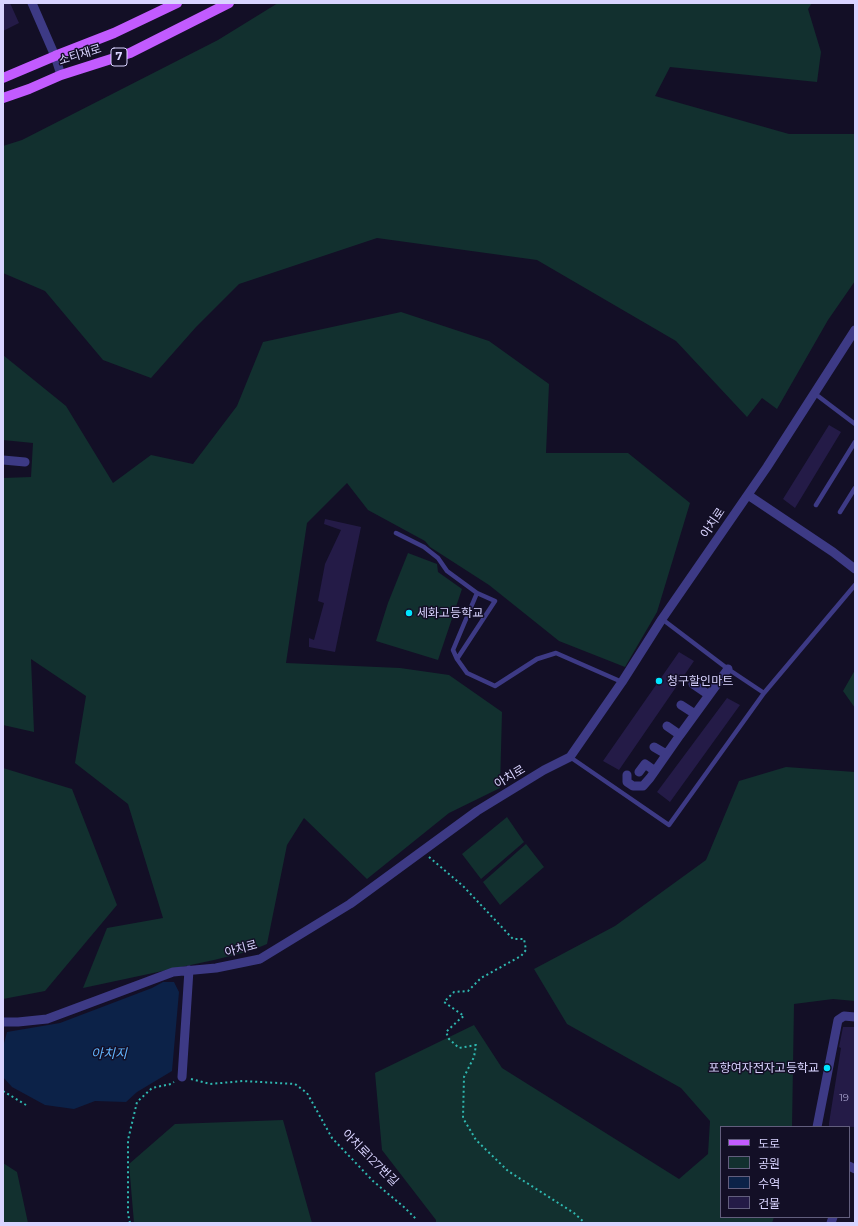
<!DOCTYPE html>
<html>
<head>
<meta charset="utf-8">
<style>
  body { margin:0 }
  #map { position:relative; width:858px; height:1226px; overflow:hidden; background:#130f26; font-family:Montserrat,"Noto Sans KR",sans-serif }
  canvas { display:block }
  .frame { position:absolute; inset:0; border:4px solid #d9d4ff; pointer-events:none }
  .legend { position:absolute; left:720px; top:1126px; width:130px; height:92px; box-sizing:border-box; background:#130f26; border:1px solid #625e7d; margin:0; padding:5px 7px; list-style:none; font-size:12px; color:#d9d4ff }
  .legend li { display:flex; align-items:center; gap:8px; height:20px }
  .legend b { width:20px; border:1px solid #625e7d }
</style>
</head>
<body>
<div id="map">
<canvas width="858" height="1226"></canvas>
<div class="frame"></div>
<ul class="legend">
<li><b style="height:5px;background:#c25bff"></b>도로</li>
<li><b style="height:11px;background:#12302f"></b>공원</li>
<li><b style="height:11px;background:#0c2248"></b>수역</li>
<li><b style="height:11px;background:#241b47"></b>건물</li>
</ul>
</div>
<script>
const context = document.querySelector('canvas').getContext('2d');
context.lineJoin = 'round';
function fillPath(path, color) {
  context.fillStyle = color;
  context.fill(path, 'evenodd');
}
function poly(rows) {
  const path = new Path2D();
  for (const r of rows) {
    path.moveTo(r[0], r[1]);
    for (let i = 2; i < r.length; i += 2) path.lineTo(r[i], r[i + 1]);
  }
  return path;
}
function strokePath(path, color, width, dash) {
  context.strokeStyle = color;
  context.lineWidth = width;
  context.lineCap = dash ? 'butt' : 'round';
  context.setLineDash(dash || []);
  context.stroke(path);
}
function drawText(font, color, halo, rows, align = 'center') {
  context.font = font + ' Montserrat,"Noto Sans KR",sans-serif';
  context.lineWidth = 3;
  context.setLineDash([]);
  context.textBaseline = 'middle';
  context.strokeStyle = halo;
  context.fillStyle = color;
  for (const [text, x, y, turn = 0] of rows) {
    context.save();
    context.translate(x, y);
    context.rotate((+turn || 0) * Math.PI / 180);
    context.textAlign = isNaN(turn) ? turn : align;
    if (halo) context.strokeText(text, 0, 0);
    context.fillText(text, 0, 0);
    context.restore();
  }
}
fillPath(poly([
  [278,3,812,3,808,9,821,52,817,82,670,67,655,96,789,134,855,134,855,281,828,320,777,409,762,398,747,417,676,341,537,260,377,238,239,284,196,327,151,378,103,360,45,291,3,273,3,146,22,140,218,40],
  [401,312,489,341,549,384,546,453,628,453,690,503,657,612,625,667,559,641,489,585,430,547,425,541,368,510,347,483,307,523,286,663,400,668,449,675,502,712,500,788,449,813,367,879,304,818,287,845,267,944,250,951,214,960,83,988,107,928,163,918,128,804,75,763,86,696,31,659,34,732,3,725,3,478,31,477,33,443,3,440,3,355,66,406,113,483,151,455,193,464,237,406,263,342],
  [408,553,437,564,438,572,462,589,438,660,376,641,388,603],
  [855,670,855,708,843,691],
  [786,767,855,772,855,1001,833,999,794,1004,792,1127,721,1127,721,1217,774,1217,772,1223,436,1223,436,1220,382,1150,375,1073,474,1025,502,1068,679,1179,708,1154,710,1121,681,1088,567,1024,534,969,615,926,706,860,739,781],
  [3,768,72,789,117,905,45,991,3,999],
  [507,817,524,842,481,879,462,854],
  [526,844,544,867,500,905,483,882],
  [283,1120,312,1223,134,1223,129,1164,175,1124],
  [3,1163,17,1172,28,1223,3,1223]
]), '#12302f');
fillPath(poly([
  [163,982,174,982,179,992,172,1071,137,1092,126,1102,95,1101,74,1109,45,1105,12,1087,3,1077,3,1047,7,1032,60,1023,152,988]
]), '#0c2248');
fillPath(poly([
  [3,3,10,3,19,23,3,31],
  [829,425,841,432,795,508,783,499],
  [325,519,361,527,335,652,309,647,309,638,314,640,324,603,318,601,325,564,341,530,324,524],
  [679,652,694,661,619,770,603,761],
  [727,698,740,705,670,802,657,792],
  [843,1027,855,1027,855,1127,829,1127,829,1123,841,1048,839,1047]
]), '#241b47');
strokePath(poly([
  [429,857,463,886,513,939,524,939,526,950,521,956,481,978,468,991,454,992,444,1002,464,1016,461,1018,446,1032,449,1039,459,1048,476,1045,474,1057,464,1077,463,1118,476,1140,508,1171,574,1213,585,1223],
  [191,1079,210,1084,243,1081,295,1084,307,1093,332,1138,373,1181,405,1208,417,1220],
  [3,1091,26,1105],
  [130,1223,128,1214,128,1140,137,1102,152,1088,171,1084,174,1082]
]), '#2fb8b0', 2, [2, 3]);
strokePath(poly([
  [814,393,855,424],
  [816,505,855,442],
  [840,512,855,488],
  [396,533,424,547,438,558,447,571,477,593],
  [662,619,728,669,764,693,855,585],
  [457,659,453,650,477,593,495,601,457,659,467,673,495,686,537,659,556,653,622,682],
  [570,757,669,825,764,693]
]), '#3d3a85', 4.5);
strokePath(poly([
  [32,3,55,56,61,75],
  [3,460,25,462],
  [748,495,833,552,855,569],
  [693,684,709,695],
  [681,705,695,714],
  [667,726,680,735,728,669],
  [654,747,666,754],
  [639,772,645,764,655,771],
  [627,775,627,782,633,786,643,786,650,778,680,735],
  [3,1022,18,1022,47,1019,173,972,216,968,260,959,350,904,477,811,544,770,570,757,622,682,662,619,767,467,855,330],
  [182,1077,189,970],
  [817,1127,838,1020,844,1016,855,1017],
  [849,1166,855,1169],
  [831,1223,833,1217]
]), '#3d3a85', 9);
strokePath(poly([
  [3,78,55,56,114,33,177,3],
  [3,98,29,89,61,75,130,53,229,3]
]), '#c25bff', 10);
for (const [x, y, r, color] of [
  [409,613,4,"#00e5ff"],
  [659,681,4,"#00e5ff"],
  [827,1068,4,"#00e5ff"]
]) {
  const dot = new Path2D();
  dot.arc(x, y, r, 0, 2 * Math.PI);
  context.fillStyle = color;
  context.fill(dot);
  strokePath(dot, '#130f26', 1.5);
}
drawText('10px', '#aca6d1', null, [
  ["19",844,1098]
]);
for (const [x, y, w] of [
  [119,57,16]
]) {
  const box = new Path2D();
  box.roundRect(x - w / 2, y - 9, w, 18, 3);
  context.fillStyle = '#130f26';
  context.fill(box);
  strokePath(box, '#d9d4ff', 1);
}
drawText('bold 11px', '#d9d4ff', null, [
  ["7",119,57]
]);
drawText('12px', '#d9d4ff', '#130f26', [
  ["소티재로",80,55,-17],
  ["아치로",713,523,-56],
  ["아치로",510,777,-31],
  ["아치로",241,949,-15],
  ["아치로127번길",370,1158,45]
]);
drawText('12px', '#d9d4ff', '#130f26', [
  ["세화고등학교",417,613],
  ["청구할인마트",667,681],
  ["포항여자전자고등학교",819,1068,"right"]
], 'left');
drawText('italic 13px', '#62b6ff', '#130f26', [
  ["아치지",109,1054]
]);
</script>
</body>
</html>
